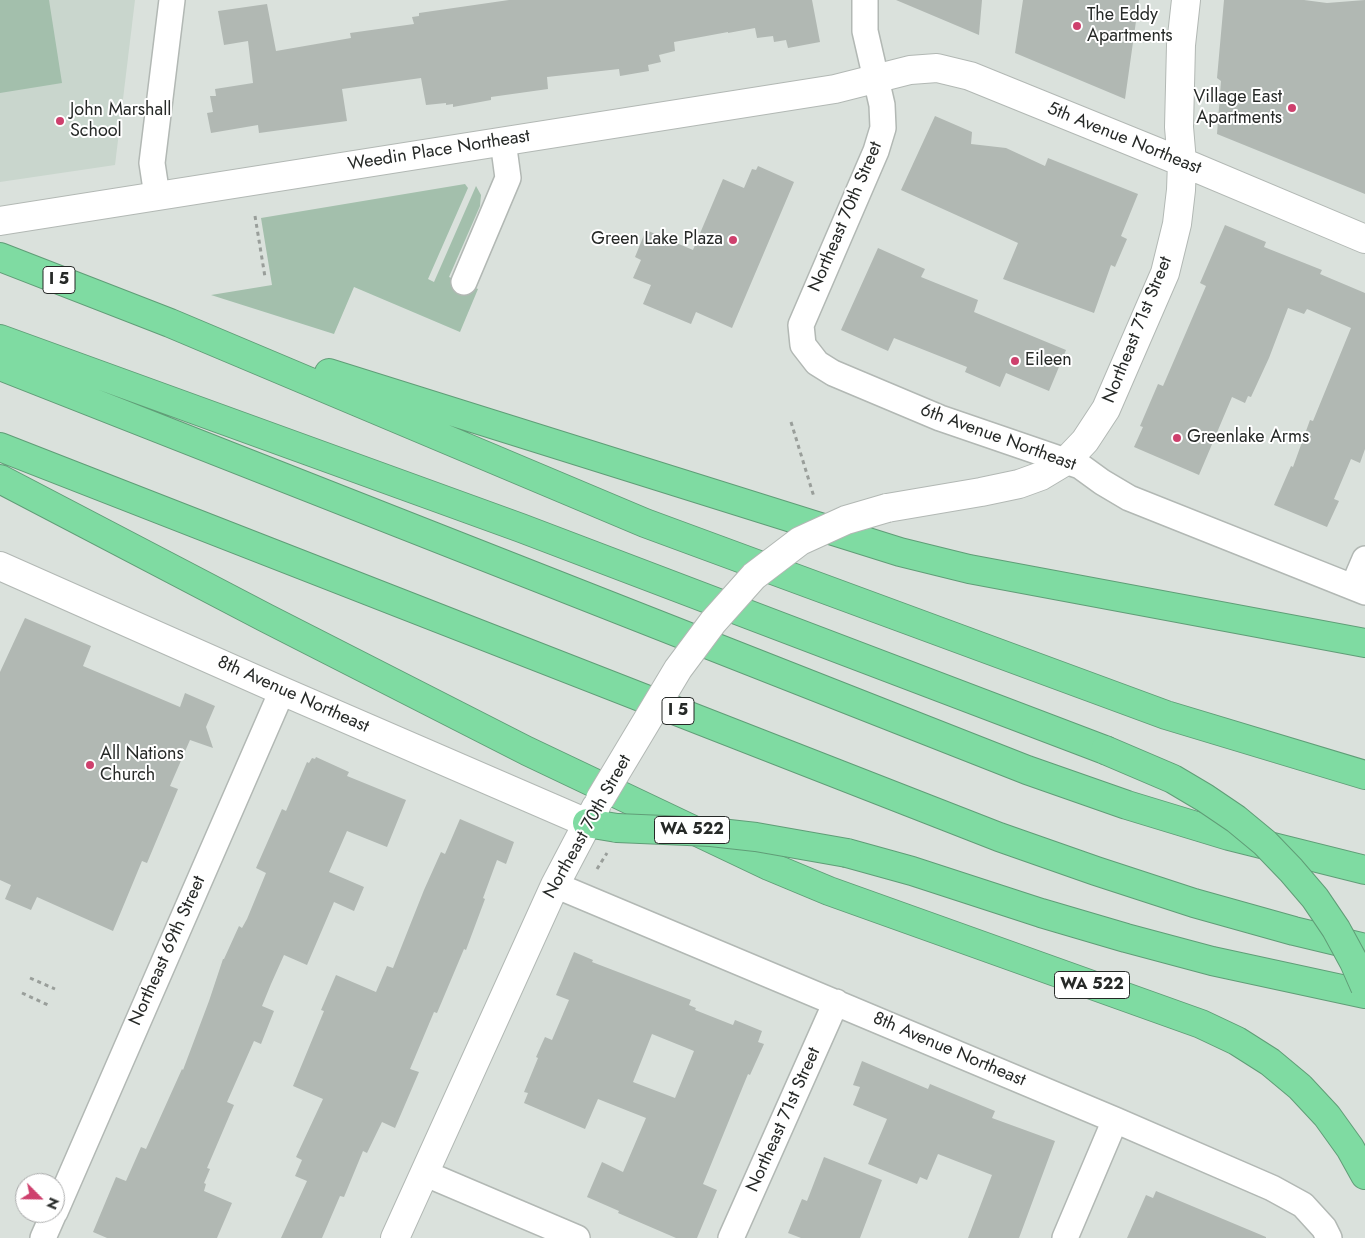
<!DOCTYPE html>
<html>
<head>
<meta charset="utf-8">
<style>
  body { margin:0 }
  #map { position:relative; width:1365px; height:1238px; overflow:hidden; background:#dae1dc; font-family:Jost,sans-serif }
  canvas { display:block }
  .north { position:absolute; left:15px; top:1173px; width:50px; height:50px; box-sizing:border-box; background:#fff; border:1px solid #a8a9a9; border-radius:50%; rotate:113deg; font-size:14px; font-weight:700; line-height:20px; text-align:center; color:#262927 }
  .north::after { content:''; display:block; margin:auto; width:18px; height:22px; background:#ce406d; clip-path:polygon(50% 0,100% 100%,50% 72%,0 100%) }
</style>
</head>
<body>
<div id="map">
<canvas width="1365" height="1238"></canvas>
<div class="north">N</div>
</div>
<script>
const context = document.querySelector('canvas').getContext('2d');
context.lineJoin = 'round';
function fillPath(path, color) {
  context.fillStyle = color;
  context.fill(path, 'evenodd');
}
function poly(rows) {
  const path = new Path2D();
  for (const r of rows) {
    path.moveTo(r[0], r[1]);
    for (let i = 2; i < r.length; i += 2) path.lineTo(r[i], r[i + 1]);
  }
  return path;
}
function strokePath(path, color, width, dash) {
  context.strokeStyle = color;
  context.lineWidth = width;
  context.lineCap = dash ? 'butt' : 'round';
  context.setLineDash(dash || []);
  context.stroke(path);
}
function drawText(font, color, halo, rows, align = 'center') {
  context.font = font + ' Jost,sans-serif';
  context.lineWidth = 4;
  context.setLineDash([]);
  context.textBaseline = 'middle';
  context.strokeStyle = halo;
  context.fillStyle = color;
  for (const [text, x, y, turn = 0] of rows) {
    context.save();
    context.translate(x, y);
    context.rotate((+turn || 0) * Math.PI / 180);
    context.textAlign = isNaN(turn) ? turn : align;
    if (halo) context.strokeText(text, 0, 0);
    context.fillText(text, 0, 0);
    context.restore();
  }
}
fillPath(poly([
  [0,0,135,0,115,165,0,182]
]), '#c9d6cd');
fillPath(poly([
  [0,0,49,0,62,83,0,93],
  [465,184,468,188,428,279,434,282,476,186,481,195,480,206,449,277,478,289,460,332,354,287,334,334,211,295,272,285,261,218]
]), '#a3bfac');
fillPath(poly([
  [509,0,812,0,820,42,788,48,786,40,774,42,773,36,757,38,755,28,728,33,728,32,674,42,675,51,659,55,661,62,648,65,649,71,620,76,619,69,547,77,548,89,491,97,491,100,453,107,453,104,446,105,446,103,426,105,421,78,342,89,347,121,259,133,258,125,211,133,207,113,213,112,210,96,216,96,215,89,253,83,248,41,224,45,218,11,267,4,276,51,351,38,350,33,414,24,412,17,419,16,419,13],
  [896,0,982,0,979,35],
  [1023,0,1139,0,1125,99,1015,53],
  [1224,0,1304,0,1327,3,1365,0,1365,194,1217,134,1221,81,1217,78],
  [935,116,972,132,971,144,1006,148,1045,166,1048,158,1138,194,1121,236,1127,239,1115,267,1111,265,1094,313,1003,279,1018,243,901,190],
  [758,166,794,182,732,328,696,312,691,324,643,304,651,285,633,278,641,260,635,257,646,230,693,250,723,179,744,188,752,169,756,170],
  [1225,225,1266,242,1264,247,1322,270,1320,274,1365,293,1365,449,1360,463,1351,459,1334,499,1339,501,1327,527,1274,505,1291,466,1293,467,1310,420,1313,421,1351,328,1307,309,1304,314,1288,308,1269,358,1251,397,1248,396,1245,403,1232,397,1199,475,1134,447,1143,427,1140,426,1158,384,1163,386,1206,286,1200,283],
  [878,248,925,269,921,277,978,300,974,312,1066,350,1049,391,1006,373,1000,387,965,372,967,367,894,338,888,351,841,330],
  [25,618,91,646,83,666,180,707,185,693,215,706,206,727,213,748,190,740,170,786,178,789,147,863,142,861,113,931,37,897,31,910,5,899,11,885,0,880,0,672],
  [316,757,349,772,347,776,406,800,387,847,347,831,329,872,364,887,354,911,334,902,307,965,284,955,271,984,262,1006,274,1011,261,1044,254,1041,227,1102,234,1105,207,1168,210,1169,204,1183,206,1184,204,1191,232,1203,217,1238,107,1238,93,1232,116,1177,126,1181,141,1147,146,1149,182,1069,183,1070,209,1001,223,959,224,959,239,926,242,928,247,919,266,873,256,868,282,809,286,811,307,762,309,763,312,758,315,759],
  [460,819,514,842,506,864,497,860,483,898,485,899,466,950,464,949,437,1013,434,1012,410,1069,419,1072,395,1128,382,1122,367,1153,363,1151,344,1197,340,1196,322,1238,281,1238,307,1181,295,1176,302,1160,296,1157,323,1099,293,1086,324,1011,321,1010,336,975,376,992,387,966,393,968,424,890,441,852,445,854],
  [574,952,593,960,592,962,691,1000,689,1005,696,1008,695,1010,733,1025,735,1020,762,1031,758,1042,764,1044,750,1075,748,1074,703,1184,717,1190,697,1238,676,1238,618,1213,619,1211,587,1197,602,1162,623,1172,646,1118,598,1099,585,1129,524,1103,528,1093,524,1092,538,1058,536,1057,545,1037,552,1040,569,1000,556,995],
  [652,1034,694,1051,675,1098,633,1082],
  [862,1061,928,1089,930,1084,995,1111,992,1118,1055,1141,1019,1238,968,1238,992,1175,938,1154,927,1180,920,1177,917,1184,868,1164,887,1119,853,1105,860,1087,853,1085],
  [824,1157,882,1180,860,1238,801,1238,788,1233,802,1199,807,1201],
  [1156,1191,1266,1237,1266,1238,1127,1238,1146,1195,1153,1198]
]), '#b1b8b3');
const street = poly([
  [865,0,865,31,882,105,883,128,876,151,801,325,803,345,817,363,833,373,940,418,1080,466,1102,482,1129,498,1365,592],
  [157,196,152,163,172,0],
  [464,282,508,178,503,141],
  [1353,587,1365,559],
  [555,885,1115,1120,1272,1188,1303,1205,1324,1228,1329,1238],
  [424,1173,577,1238],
  [55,1212,282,691],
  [43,1238,54,1213],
  [731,1238,836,1002],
  [1065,1238,1115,1120]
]);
const secondary = poly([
  [0,221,835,89,910,70,937,68,970,76,1182,162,1365,239],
  [887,508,981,492,1019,484,1041,476,1066,461,1085,441,1106,409,1165,273,1177,224,1181,190,1182,162,1179,127,1181,45,1186,0],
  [0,566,282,691,587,823],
  [395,1238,555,885,596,807]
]);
const highway = poly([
  [0,257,170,323,645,523,1166,715,1365,775],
  [0,339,521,528,1105,750],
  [0,366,1027,770,1127,805,1229,836,1365,870],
  [329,373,900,552,969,569,1365,643],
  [0,447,999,837,1096,871,1194,903,1294,931,1365,948],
  [0,479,266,618,527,751,769,866,829,891,1201,1024,1237,1041,1270,1062,1300,1087,1327,1116,1350,1148,1365,1175],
  [587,823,617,828],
  [847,853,912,871,1041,913,1126,938,1212,961,1365,994]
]);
strokePath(street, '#b2b8b4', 28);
strokePath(secondary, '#b2b8b4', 30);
strokePath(highway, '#609d77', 30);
strokePath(poly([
  [255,216,265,277],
  [791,422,814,497],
  [597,869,607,853],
  [30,978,55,989],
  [22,993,48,1005]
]), '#999e9a', 3, [4, 4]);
strokePath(street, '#fff', 25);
strokePath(secondary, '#fff', 28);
strokePath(highway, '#7fdba2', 28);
const secondaryBridge = poly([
  [600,799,678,669,713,622,754,576,800,541,846,520,887,508]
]);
const highwayBridge = poly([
  [1105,750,1173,779,1205,798,1236,819,1265,843,1291,870,1315,898,1336,929,1354,962,1365,987],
  [617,828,711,832,756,837,847,853]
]);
strokePath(secondaryBridge, '#b2b8b4', 30, []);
strokePath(highwayBridge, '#609d77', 30, []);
strokePath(secondaryBridge, '#fff', 28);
strokePath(highwayBridge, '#7fdba2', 28);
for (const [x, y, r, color] of [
  [1077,26,5,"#ce406d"],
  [1292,108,5,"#ce406d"],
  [60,121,5,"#ce406d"],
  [733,240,5,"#ce406d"],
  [1015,361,5,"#ce406d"],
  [1177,438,5,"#ce406d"],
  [90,765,5,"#ce406d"]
]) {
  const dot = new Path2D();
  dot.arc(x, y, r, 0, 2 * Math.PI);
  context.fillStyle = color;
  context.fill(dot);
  strokePath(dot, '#fff', 2);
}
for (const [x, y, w] of [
  [59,280,32],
  [678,711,32],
  [692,830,75],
  [1092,985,75]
]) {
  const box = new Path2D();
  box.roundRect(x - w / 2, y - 13.5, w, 27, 4);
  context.fillStyle = '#fff';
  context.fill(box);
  strokePath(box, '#262927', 1);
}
drawText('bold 16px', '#262927', null, [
  ["I 5",59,280],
  ["I 5",678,711],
  ["WA 522",692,830],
  ["WA 522",1092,985]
]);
drawText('18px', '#262927', '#fff', [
  ["The Eddy",1087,16],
  ["Apartments",1087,37],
  ["Village East",1282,98,"right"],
  ["Apartments",1282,119,"right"],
  ["John Marshall",70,111],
  ["School",70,132],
  ["Green Lake Plaza",723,240,"right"],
  ["Eileen",1025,361],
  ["Greenlake Arms",1187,438],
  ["All Nations",100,755],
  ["Church",100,776]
], 'left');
drawText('18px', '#262927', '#fff', [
  ["5th Avenue Northeast",1124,139,22],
  ["Weedin Place Northeast",439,151,-9],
  ["Northeast 70th Street",846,217,-67],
  ["Northeast 71st Street",1138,330,-68],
  ["6th Avenue Northeast",998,438,20],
  ["8th Avenue Northeast",293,695,24],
  ["Northeast 70th Street",588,827,-61],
  ["Northeast 69th Street",168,951,-66],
  ["8th Avenue Northeast",949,1050,23],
  ["Northeast 71st Street",784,1120,-66]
]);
</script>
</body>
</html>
